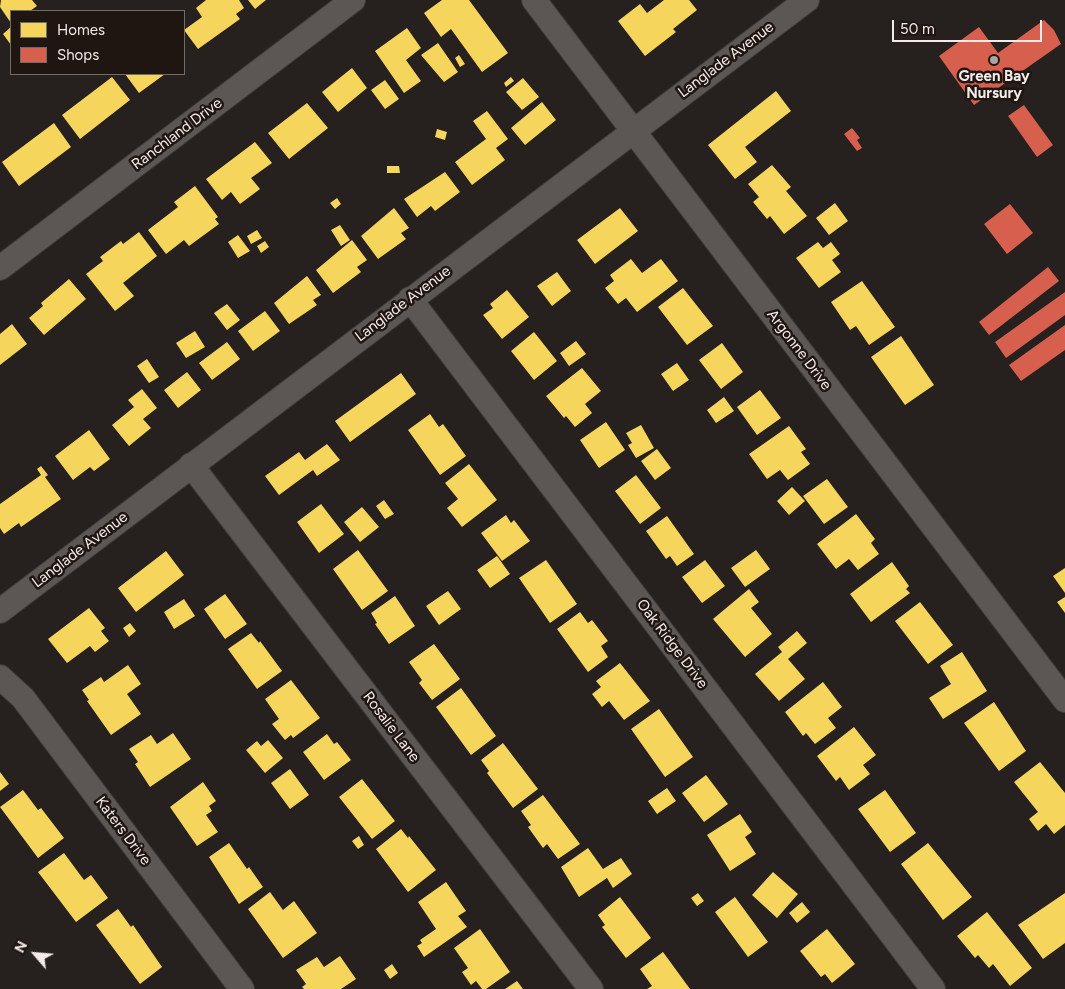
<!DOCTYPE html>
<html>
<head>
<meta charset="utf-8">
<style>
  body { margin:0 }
  #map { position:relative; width:1065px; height:989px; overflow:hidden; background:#26201e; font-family:Figtree,sans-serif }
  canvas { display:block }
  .legend { position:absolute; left:10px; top:10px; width:175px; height:65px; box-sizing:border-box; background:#1f1611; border:1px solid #736b67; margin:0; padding:6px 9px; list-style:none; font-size:15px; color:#f2ebe8 }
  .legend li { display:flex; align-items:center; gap:10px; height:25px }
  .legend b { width:25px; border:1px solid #736b67 }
  .north { position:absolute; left:10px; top:929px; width:50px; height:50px; -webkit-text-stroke:4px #1f1611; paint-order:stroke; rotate:297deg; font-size:14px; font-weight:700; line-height:20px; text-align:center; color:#f2ebe8 }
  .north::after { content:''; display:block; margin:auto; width:18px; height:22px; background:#f2ebe8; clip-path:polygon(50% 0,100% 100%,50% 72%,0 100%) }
  .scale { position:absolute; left:892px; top:20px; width:150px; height:22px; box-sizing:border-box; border:2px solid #f2ebe8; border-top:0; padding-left:6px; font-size:15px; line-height:18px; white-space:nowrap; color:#f2ebe8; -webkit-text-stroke:4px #1f1611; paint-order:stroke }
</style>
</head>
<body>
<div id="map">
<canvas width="1065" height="989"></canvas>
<ul class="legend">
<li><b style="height:14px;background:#f6d55c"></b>Homes</li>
<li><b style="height:14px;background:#d6604d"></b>Shops</li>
</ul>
<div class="north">N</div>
<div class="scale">50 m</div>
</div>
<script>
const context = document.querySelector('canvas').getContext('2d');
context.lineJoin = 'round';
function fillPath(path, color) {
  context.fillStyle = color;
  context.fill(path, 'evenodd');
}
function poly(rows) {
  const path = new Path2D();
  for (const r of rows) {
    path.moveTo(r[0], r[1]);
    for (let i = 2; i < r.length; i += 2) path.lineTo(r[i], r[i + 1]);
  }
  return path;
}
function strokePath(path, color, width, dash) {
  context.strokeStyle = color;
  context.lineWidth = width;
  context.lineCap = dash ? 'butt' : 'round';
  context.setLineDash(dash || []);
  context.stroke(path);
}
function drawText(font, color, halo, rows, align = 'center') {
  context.font = font + ' Figtree,sans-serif';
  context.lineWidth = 5;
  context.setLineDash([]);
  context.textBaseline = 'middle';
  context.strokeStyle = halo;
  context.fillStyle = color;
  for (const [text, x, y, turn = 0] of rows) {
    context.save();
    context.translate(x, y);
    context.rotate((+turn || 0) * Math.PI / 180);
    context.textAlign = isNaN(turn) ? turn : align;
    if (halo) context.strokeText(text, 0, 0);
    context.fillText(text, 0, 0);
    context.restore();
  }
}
fillPath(poly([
  [1,0,32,0,37,6,30,11,11,11,11,23,0,7],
  [206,0,239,0,244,8,236,14,240,19,198,49,184,30,202,17,196,8],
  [248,0,266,0,255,9],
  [442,0,469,0,508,53,482,72,451,29,441,37,424,13],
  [664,0,689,0,697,10,673,29,676,32,645,56,618,21,640,4,647,13],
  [11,27,11,45,3,34],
  [407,28,421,48,406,60,421,81,404,93,375,51],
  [438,43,458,72,444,82,421,55],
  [459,55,465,64,460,67,455,58],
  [352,68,367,88,338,112,322,92],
  [125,74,165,74,139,93],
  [112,77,130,100,80,139,62,115],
  [511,77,514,81,506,87,504,83],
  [523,78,539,97,522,110,506,92],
  [385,80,399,99,385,109,371,90],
  [776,91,791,111,745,147,757,162,735,179,708,145],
  [542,102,556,120,525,145,511,128],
  [307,103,328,128,289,159,268,133],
  [487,111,508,139,496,148,505,160,472,185,455,162,486,139,473,121],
  [54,123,71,147,19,186,2,162],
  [437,129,447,132,445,140,435,137],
  [255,142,272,163,251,178,260,189,240,204,231,192,222,200,206,179],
  [772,165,791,187,786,191,807,216,784,234,770,216,767,219,753,202,759,197,748,184],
  [387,166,399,166,400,173,387,173],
  [445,172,460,192,435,211,431,206,417,217,404,199],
  [195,186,218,217,215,219,219,224,189,246,184,240,166,254,148,230,178,207,174,202],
  [337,198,341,204,335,209,330,203],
  [835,203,848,221,829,235,816,218],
  [394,208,409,228,401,233,406,239,378,259,361,236],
  [620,208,638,231,595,264,577,240],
  [340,225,350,240,341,246,331,230],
  [257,230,262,238,251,244,247,236],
  [139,232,157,256,123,283,134,296,115,311,86,274,103,261,100,257,121,241,123,244],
  [238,235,250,251,238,258,228,242],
  [352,240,367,260,357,267,361,272,333,293,316,270],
  [265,241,269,247,261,253,257,246],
  [818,242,823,248,831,242,840,254,832,260,841,272,819,288,796,258],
  [631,259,642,273,661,259,678,281,637,312,626,298,618,304,605,288,614,281,610,275],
  [557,272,571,291,552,306,537,286],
  [307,276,321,295,313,300,317,305,289,324,274,303],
  [69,279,86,299,44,335,29,318,43,306,41,303],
  [862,281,895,327,869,345,856,326,850,330,831,302],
  [683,288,713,326,687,345,658,307],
  [507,290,529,317,502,339,483,315,493,308,490,304],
  [227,304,240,320,227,330,214,313],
  [265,311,280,331,253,351,238,331],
  [12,324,27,344,0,365,0,334],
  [195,331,205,347,186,358,176,343],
  [534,332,557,361,534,380,511,351],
  [901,336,934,385,905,405,871,357],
  [576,341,586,354,569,366,560,353],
  [227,342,240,359,212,380,199,363],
  [722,343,743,372,721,389,699,360],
  [147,359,159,377,149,383,137,366],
  [677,363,689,380,673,391,661,374],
  [582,368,601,391,585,404,592,413,575,427,566,416,564,418,546,396],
  [187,372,201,390,178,408,164,390],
  [401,373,416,394,350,442,335,421],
  [142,389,157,408,143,419,151,428,129,446,112,425,134,407,128,400],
  [760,390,781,418,757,435,737,407],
  [724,397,734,411,716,423,707,410],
  [430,414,439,427,443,424,466,456,440,475,408,430],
  [606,422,625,450,599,468,580,440],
  [641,425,654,448,636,458,628,445,632,443,626,433],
  [789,426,806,449,801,452,810,464,788,480,780,470,767,479,749,454],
  [89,430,110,459,94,471,90,467,73,480,55,456],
  [327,444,340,460,317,476,313,470,279,495,265,476,299,452,305,460],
  [657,449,671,468,655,480,641,461],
  [469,464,497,500,462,527,447,508,458,499,445,483],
  [41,466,48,475,45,477,61,499,21,527,19,523,4,534,0,528,0,504,41,475,37,469],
  [636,475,661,508,640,524,615,491],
  [827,479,848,507,824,524,803,496],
  [792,487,805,501,789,515,777,501],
  [384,500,394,514,385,519,376,506],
  [321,504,344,534,319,553,297,522],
  [362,507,379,527,360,542,344,522],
  [856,514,875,539,871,543,879,554,858,570,849,559,836,569,817,544],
  [506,515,511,523,514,520,530,541,502,561,481,533],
  [667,516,694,554,677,566,670,556,666,559,646,531],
  [358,550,388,591,362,610,333,569],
  [756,550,770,569,745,587,731,568],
  [166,551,184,575,136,612,118,588],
  [497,556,510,574,490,588,477,570],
  [546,560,577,604,550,623,519,578],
  [705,560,725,586,702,603,682,577],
  [892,562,909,586,906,589,910,593,871,622,850,594],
  [1065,568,1065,593,1053,576],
  [749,589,759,602,751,608,772,634,745,657,713,619],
  [448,591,461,609,439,625,426,606],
  [225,594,247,624,225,639,204,609],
  [395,596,415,626,389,644,375,624,377,623,371,613],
  [1065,597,1065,613,1057,602],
  [184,599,195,616,174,629,164,612],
  [920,602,953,645,928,664,895,621],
  [89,608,105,628,101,631,109,641,95,652,90,646,67,663,48,639],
  [580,612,588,623,592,620,608,641,601,646,608,657,588,672,557,629],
  [130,623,136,631,129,637,123,628],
  [797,631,807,643,788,659,805,679,779,701,755,674,782,652,778,647],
  [251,633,259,643,260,641,282,671,257,689,228,649],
  [434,644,460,679,432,700,419,683,422,680,409,662],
  [962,652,987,691,943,719,929,698,951,684,940,666],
  [620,663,650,701,624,720,609,701,602,707,592,694,601,687,596,681],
  [128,665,141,684,127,694,141,714,111,735,87,701,89,700,82,690,101,677,104,682],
  [291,680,320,718,293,738,291,735,285,740,272,724,279,719,265,699],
  [823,682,842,707,828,718,836,728,815,744,806,733,803,736,785,712],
  [461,688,496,736,471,755,436,707],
  [994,702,1026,751,999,771,964,723],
  [659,709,693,757,665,777,631,729],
  [854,727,876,755,863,765,870,774,849,790,840,777,836,781,817,756],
  [173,733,191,759,150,787,135,764,138,762,129,749,151,735,157,744],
  [327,734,334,744,337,742,351,760,324,780,303,752],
  [268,740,283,758,265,773,246,750,257,741,261,746],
  [503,743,538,789,513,808,487,773,489,771,481,760],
  [1040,762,1065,793,1065,825,1054,834,1046,824,1038,831,1029,819,1038,812,1014,782],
  [290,769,309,795,290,809,271,783],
  [0,772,9,784,0,791],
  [706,775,728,804,704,822,682,793],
  [362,779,395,821,372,839,339,797],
  [203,782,216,801,209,806,212,811,206,815,218,832,197,846,170,807],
  [667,788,676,801,657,814,648,801],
  [23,790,38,810,41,808,64,838,38,858,0,807],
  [885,790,916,833,890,852,858,809],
  [543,795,580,844,558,859,547,844,543,848,528,827,531,825,521,811],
  [740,814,752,832,745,837,756,854,730,871,707,835],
  [401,829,408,838,409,836,436,870,408,892,376,849],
  [359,836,364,845,358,849,352,841],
  [229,843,247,869,249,867,263,887,239,904,209,857],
  [928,843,972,897,943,920,901,864],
  [588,848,603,869,621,858,632,874,613,888,607,878,579,897,561,867],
  [64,853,84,880,91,875,108,898,76,922,38,872],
  [773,872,798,894,777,918,752,895],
  [446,882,466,911,458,916,467,927,424,957,417,946,422,943,420,940,436,929,418,902],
  [270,892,283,910,294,901,317,933,283,958,248,909],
  [698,893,704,901,697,906,691,898],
  [1065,893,1065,943,1043,959,1018,925],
  [620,897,651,938,626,958,602,927,605,925,598,915],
  [735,897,768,942,748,957,715,912],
  [802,902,810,912,797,923,789,913],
  [118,909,131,927,133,925,162,967,140,984,96,925],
  [987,912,1032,968,1010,986,993,964,989,968,978,955,975,958,957,936],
  [480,929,510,972,486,989,482,989,476,981,471,985,462,972,468,968,454,948],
  [827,929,855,964,832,983,825,974,821,977,800,951],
  [663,952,690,989,647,989,652,986,640,969],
  [340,956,356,979,341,989,304,989,302,987,306,984,296,970,317,957,324,967],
  [392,964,398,973,390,979,384,970],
  [517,981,523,989,505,989]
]), '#f6d55c');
fillPath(poly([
  [1044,20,1054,30,1061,44,974,105,939,56,979,27,998,53],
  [1024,105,1053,145,1037,157,1008,116],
  [852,128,860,138,857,140,862,148,857,151,844,134],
  [1010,204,1033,233,1007,254,984,224],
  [1048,267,1059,281,989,335,979,322],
  [1065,292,1065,315,1006,358,995,342],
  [1065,325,1065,350,1021,381,1009,365]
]), '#d6604d');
const minor = poly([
  [534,0,1065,700],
  [0,268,353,0],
  [410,299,933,989],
  [191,465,591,989],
  [0,611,807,0],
  [0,677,23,698,242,989]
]);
strokePath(minor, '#3f3b39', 26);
strokePath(minor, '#5c5755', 24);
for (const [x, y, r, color] of [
  [994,60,5,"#aba4a1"]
]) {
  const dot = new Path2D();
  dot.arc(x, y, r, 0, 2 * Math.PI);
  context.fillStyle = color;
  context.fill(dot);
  strokePath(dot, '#1f1611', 2);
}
drawText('15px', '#f2ebe8', '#1f1611', [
  ["Langlade Avenue",726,60,-37],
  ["Ranchland Drive",177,134,-37],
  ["Langlade Avenue",403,304,-37],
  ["Argonne Drive",799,350,53],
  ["Langlade Avenue",80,550,-37],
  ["Oak Ridge Drive",672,644,53],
  ["Rosalie Lane",391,727,53],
  ["Katers Drive",123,831,53]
]);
drawText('bold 15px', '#f2ebe8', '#1f1611', [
  ["Green Bay",994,77],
  ["Nursury",994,94]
]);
</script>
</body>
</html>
